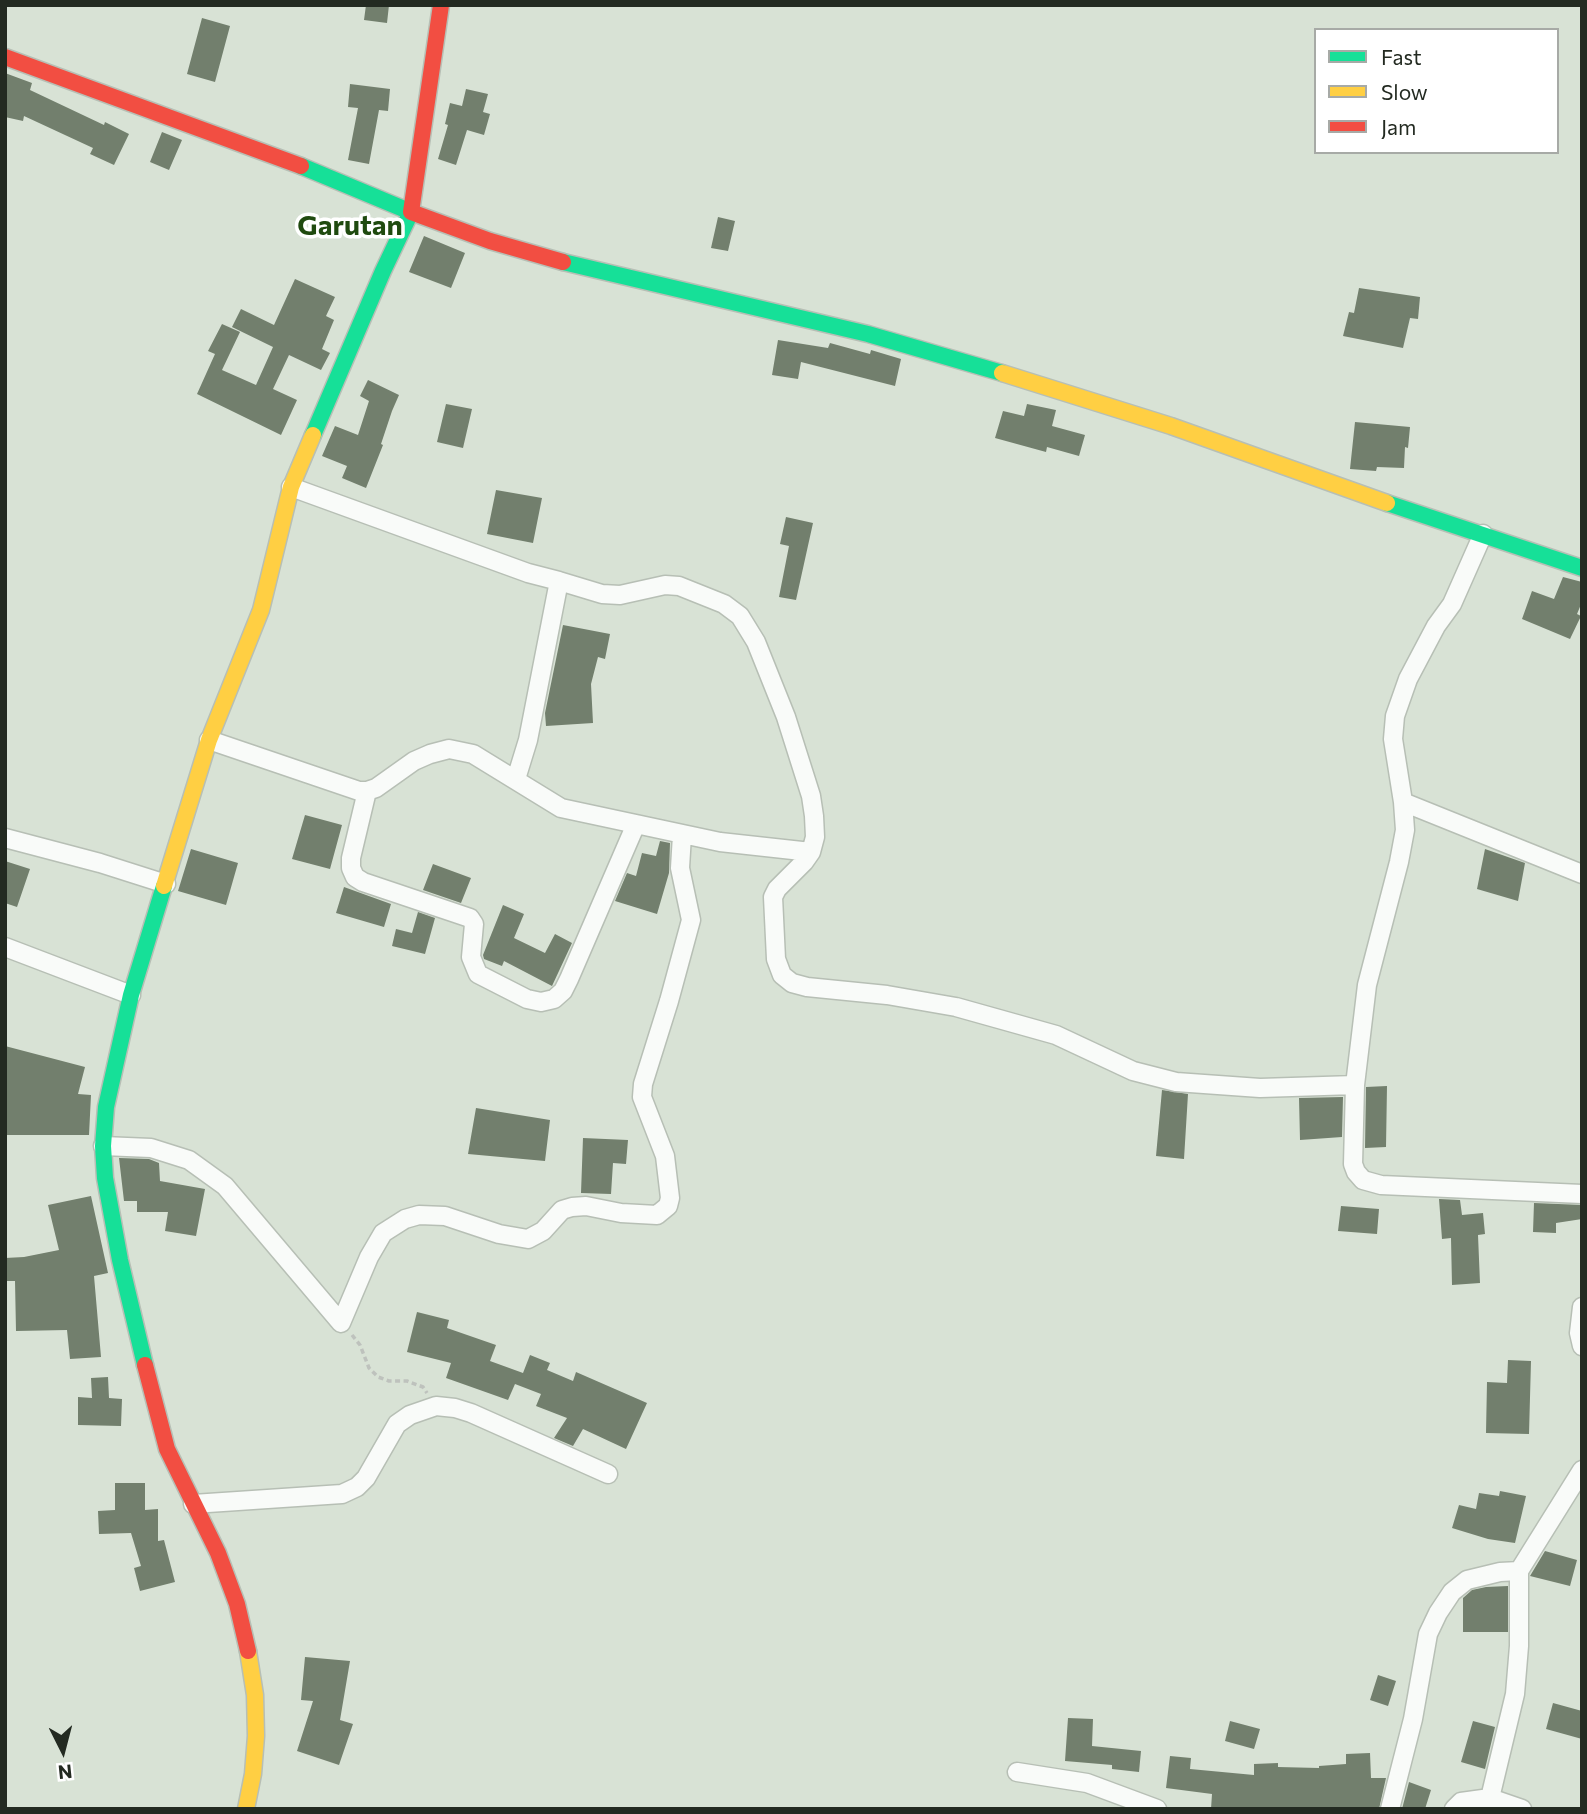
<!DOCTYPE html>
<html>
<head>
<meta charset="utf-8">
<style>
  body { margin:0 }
  #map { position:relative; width:1587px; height:1814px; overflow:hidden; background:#d8e2d5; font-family:Commissioner,sans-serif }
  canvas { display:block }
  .frame { position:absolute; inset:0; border:7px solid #232a21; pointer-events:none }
  .legend { position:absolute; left:1314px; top:28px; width:245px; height:126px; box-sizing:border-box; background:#fff; border:2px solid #a7aaa6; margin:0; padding:9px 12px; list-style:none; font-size:21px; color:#232a21 }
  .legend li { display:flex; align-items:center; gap:14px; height:35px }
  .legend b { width:35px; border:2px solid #a7aaa6 }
  .north { position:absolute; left:28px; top:1716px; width:70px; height:70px; -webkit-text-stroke:5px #fff; paint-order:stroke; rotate:174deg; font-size:19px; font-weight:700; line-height:28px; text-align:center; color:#232a21 }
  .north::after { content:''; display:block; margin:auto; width:24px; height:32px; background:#232a21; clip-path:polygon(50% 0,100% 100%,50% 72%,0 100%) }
</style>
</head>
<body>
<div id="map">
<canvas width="1587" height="1814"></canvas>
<div class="frame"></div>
<ul class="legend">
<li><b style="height:9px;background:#16e098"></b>Fast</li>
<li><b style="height:9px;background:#ffcf43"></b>Slow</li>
<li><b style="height:9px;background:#f24e42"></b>Jam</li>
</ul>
<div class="north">N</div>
</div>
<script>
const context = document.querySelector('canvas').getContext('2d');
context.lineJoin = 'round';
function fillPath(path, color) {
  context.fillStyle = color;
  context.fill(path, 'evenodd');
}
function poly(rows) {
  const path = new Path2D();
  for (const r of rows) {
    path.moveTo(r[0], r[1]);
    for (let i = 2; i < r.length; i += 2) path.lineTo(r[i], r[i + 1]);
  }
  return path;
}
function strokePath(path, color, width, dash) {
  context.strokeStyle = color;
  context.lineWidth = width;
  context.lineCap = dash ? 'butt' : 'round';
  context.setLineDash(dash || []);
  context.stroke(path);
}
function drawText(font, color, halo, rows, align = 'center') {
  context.font = font + ' Commissioner,sans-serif';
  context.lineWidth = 7;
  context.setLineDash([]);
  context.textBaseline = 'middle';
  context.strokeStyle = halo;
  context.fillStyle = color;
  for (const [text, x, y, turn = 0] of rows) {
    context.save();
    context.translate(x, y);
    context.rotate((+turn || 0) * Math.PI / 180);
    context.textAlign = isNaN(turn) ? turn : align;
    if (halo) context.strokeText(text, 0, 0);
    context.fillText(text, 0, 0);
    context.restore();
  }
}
fillPath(poly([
  [366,5,389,5,387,23,364,20],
  [202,18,230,26,215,82,187,74],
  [5,73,32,83,30,90,104,125,105,122,129,134,114,165,90,154,93,148,24,116,23,121,5,117],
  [350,84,390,89,388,111,379,110,369,164,348,160,358,108,348,107],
  [466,89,488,94,483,112,490,114,484,135,467,130,456,165,438,159,448,125,445,124,450,103,462,106],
  [162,132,182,140,169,170,150,162],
  [718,217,735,221,728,251,711,248],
  [424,236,465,253,451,288,409,272],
  [295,279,335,297,326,316,334,320,322,349,330,353,321,370,289,355,273,389,297,400,281,435,197,394,215,354,208,351,222,324,240,332,222,370,256,385,273,347,232,327,241,309,274,325],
  [1359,288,1420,297,1418,319,1410,318,1403,348,1343,336,1349,312,1354,313],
  [778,340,828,348,830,343,870,354,871,350,901,359,895,386,801,362,798,379,772,375],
  [368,380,399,395,392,411,381,444,383,445,366,488,342,478,347,466,322,456,335,426,358,435,369,401,360,396],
  [446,404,472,409,463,448,437,442],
  [1027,404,1056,410,1052,426,1085,435,1079,456,1047,447,1046,452,995,438,1003,411,1024,416],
  [1355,422,1410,427,1408,448,1405,447,1404,468,1377,467,1376,471,1350,469],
  [496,490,542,498,533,543,487,534],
  [786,517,813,523,796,600,779,597,789,546,780,544],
  [1563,577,1582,582,1582,602,1577,614,1581,616,1570,639,1522,619,1532,591,1554,599],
  [563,625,610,634,605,659,598,657,591,684,593,723,546,726,545,713],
  [305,815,342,825,330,869,292,859],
  [660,841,670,843,669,873,657,914,615,901,627,873,636,876,642,853,656,856],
  [191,849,238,863,226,905,178,891],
  [1485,849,1525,863,1518,901,1477,889],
  [5,861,30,869,17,907,5,903],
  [433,864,471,878,461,903,423,890],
  [344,887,391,904,384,927,336,913],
  [503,905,524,914,514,938,545,953,555,934,572,943,552,986,504,961,502,966,484,959,483,955],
  [418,912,435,918,425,954,392,946,396,929,412,933],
  [5,1046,85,1067,78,1094,91,1095,89,1135,5,1135],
  [1387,1086,1386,1147,1365,1148,1366,1087],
  [1162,1090,1188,1094,1184,1159,1156,1156],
  [1343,1097,1342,1137,1300,1140,1299,1098],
  [476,1108,550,1120,545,1161,468,1154],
  [583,1138,628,1140,626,1164,613,1163,611,1194,581,1193],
  [119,1158,149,1159,159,1163,160,1181,205,1189,196,1236,165,1231,168,1212,137,1212,137,1201,124,1201],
  [91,1196,108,1273,94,1276,101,1357,70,1359,67,1330,16,1331,15,1281,5,1281,5,1258,24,1257,59,1250,48,1205],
  [1439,1199,1460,1200,1462,1215,1483,1213,1485,1234,1478,1235,1480,1283,1452,1285,1451,1238,1442,1239],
  [1534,1203,1582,1205,1582,1219,1556,1223,1556,1233,1533,1232],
  [1341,1206,1379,1209,1377,1234,1338,1231],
  [417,1312,449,1320,447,1328,496,1345,490,1361,523,1373,530,1355,550,1363,547,1370,573,1381,576,1372,647,1403,626,1449,583,1429,573,1446,554,1438,567,1418,536,1406,541,1394,515,1384,508,1400,446,1378,451,1363,407,1352],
  [1508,1360,1531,1361,1529,1434,1486,1433,1487,1382,1507,1383],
  [108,1377,109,1398,122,1399,121,1426,78,1425,78,1397,92,1398,91,1378],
  [115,1483,145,1483,145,1510,158,1509,158,1541,164,1540,175,1582,140,1591,134,1568,141,1566,131,1533,99,1534,98,1511,115,1510],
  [1500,1491,1526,1496,1515,1543,1488,1539,1452,1528,1459,1505,1476,1509,1479,1493,1499,1496],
  [1545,1551,1577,1560,1570,1586,1530,1576],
  [1508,1586,1508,1632,1463,1632,1463,1598,1472,1590,1486,1587],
  [305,1657,350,1661,340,1720,353,1724,339,1765,297,1751,313,1701,301,1700],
  [1378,1675,1396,1681,1388,1706,1370,1700],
  [1553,1703,1582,1711,1582,1739,1546,1729],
  [1068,1718,1093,1719,1092,1746,1141,1751,1139,1772,1112,1769,1112,1765,1065,1761],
  [1230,1721,1260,1729,1254,1749,1225,1741],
  [1473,1721,1495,1727,1485,1769,1461,1762],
  [1370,1753,1371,1778,1386,1778,1379,1809,1211,1809,1212,1794,1166,1788,1170,1756,1191,1758,1190,1769,1254,1775,1254,1764,1278,1763,1278,1767,1319,1768,1319,1766,1346,1764,1346,1754],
  [1409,1782,1431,1790,1425,1809,1402,1809]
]), '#727f6d');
const street = poly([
  [291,487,528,573,559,581,528,740,516,779],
  [1483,534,1452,604,1436,626,1408,679,1395,716,1393,739,1403,802,1405,830,1399,862,1367,985,1355,1085,1353,1164,1356,1172,1363,1180,1381,1185,1582,1194],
  [559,581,602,594,620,595,665,585,679,586,724,604,740,616,756,642,786,717,811,796,814,816,815,837,811,852,804,862,777,889,773,897,776,959,782,975,792,983,807,987,887,995,956,1007,1056,1035,1133,1071,1176,1082,1260,1088,1355,1085],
  [209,740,359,791,367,791,376,788,414,761,430,754,449,749,473,754,561,808,720,842,811,852],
  [367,791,351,858,351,868,355,877,363,882,470,918,474,924,471,957,478,974,527,999,541,1002,554,999,563,991,569,979,636,824],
  [1403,802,1582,874],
  [5,838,100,863,166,884],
  [5,947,131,995],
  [103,1146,151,1148,189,1160,225,1186,341,1323,369,1257,383,1233,405,1219,419,1215,445,1216,499,1234,528,1239,543,1231,562,1210,572,1207,586,1206,621,1213,657,1215,668,1206,670,1198,665,1156,642,1097,643,1084,669,1001,691,920,680,868,682,835],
  [1582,1307,1579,1333,1582,1346],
  [193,1504,342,1494,357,1487,366,1478,397,1424,410,1415,436,1406,455,1408,471,1413,608,1474],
  [1017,1772,1087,1783,1157,1809],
  [1490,1798,1515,1694,1519,1646,1519,1571,1582,1470],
  [1390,1809,1413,1719,1428,1634,1438,1613,1452,1592,1467,1580,1500,1572,1519,1571],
  [1454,1809,1461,1802,1490,1798,1522,1809]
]);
const fast = poly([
  [301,166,411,212,383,271,313,435],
  [563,262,868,334,1002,373],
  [1387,503,1582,568],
  [145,1365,120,1260,105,1178,103,1146,106,1107,131,995,164,886]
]);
const slow = poly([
  [1002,373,1171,426,1387,503],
  [164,886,209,740,261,610,291,487,313,435],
  [246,1809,253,1774,256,1736,255,1695,248,1651]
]);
const jam = poly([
  [441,5,411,212,490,241,563,262],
  [5,57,301,166],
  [145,1365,167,1449,218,1553,237,1604,248,1651]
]);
strokePath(street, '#b7bfb5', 21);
strokePath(fast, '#b7bfb5', 19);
strokePath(slow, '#b7bfb5', 19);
strokePath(jam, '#b7bfb5', 19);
strokePath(poly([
  [352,1335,360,1345,369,1368,378,1377,389,1381,407,1381,423,1387,427,1393]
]), '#bec2bd', 3.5, [5, 3.5]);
strokePath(street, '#f9fbf9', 18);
strokePath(fast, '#16e098', 16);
strokePath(slow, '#ffcf43', 16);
strokePath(jam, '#f24e42', 16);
drawText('bold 28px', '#1f4a0f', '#fff', [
  ["Garutan",350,226]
]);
</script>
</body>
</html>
